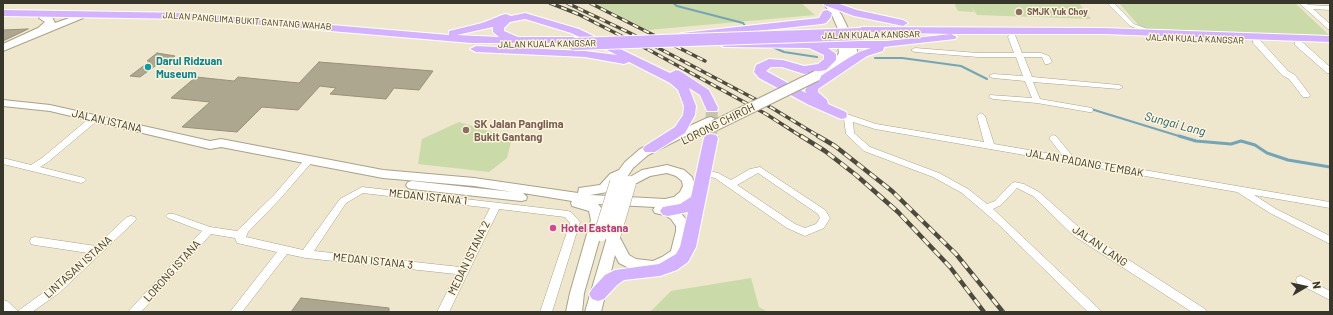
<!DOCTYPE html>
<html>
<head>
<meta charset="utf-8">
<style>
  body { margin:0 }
  #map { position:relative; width:1333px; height:315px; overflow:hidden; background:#eee7ce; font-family:Barlow,sans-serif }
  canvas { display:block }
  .frame { position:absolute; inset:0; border:4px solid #38352b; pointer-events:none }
  .north { position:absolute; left:1285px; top:267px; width:40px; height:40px; -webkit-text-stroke:3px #fcf4db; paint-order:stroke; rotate:81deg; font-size:11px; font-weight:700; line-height:16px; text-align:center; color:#38352b }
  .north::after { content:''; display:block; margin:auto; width:14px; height:18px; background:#38352b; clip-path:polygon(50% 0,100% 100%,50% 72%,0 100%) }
</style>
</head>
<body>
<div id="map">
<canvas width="1333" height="315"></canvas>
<div class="frame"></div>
<div class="north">N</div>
</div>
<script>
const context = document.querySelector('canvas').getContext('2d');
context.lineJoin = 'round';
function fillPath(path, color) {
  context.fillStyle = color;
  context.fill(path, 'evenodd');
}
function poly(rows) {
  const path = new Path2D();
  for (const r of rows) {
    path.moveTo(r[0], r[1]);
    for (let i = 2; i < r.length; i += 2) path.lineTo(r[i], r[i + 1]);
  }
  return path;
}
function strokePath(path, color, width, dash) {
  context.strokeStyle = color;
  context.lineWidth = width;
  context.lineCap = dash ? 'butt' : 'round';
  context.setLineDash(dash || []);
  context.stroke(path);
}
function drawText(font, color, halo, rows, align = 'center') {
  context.font = font + ' Barlow,sans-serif';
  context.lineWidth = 3;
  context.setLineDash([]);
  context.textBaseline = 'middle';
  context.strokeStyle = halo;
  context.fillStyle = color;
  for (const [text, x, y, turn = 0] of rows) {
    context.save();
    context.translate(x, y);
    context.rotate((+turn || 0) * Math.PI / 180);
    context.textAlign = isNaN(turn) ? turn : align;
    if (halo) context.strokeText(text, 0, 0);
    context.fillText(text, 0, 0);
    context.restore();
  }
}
fillPath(poly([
  [595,3,801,3,815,15,648,30],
  [954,3,1079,3,1091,19,977,15,971,6,974,12,958,11],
  [1119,3,1295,3,1330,36,1148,29,1141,28],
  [459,122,512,138,507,158,489,172,418,164,422,139],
  [751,278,759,307,768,312,650,312,671,291]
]), '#cadaa8');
strokePath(poly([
  [673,3,677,6,743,23,746,27],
  [770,46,784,52,817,57],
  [875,58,902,58,961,66,987,79],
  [1091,109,1182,137]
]), '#75a4b7', 2);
strokePath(poly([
  [1179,136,1196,141,1231,144,1241,141,1255,145,1267,153,1288,160,1330,167]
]), '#75a4b7', 3);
const building = poly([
  [28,29,3,41,3,30,28,29],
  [157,53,175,56,167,62,162,61,140,77,130,76,150,61,147,61,157,53],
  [319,62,433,71,419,90,394,88,386,99,330,94,336,88,320,86,298,110,262,107,237,132,182,127,210,102,171,98,196,77,234,81,238,77,299,83,319,62],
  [301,298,389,308,389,312,291,312,301,298]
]);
fillPath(building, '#aea78f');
strokePath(building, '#98917a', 1);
strokePath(poly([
  [711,137,712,108]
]), '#cac3ad', 12, [12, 6]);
strokePath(poly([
  [711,138,711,136]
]), '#cac3ad', 16, [16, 8]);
const minor = poly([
  [1107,3,1114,3,1134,24,1156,32,1152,34,1130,26,1107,3],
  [1299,3,1306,3,1308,5,1330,6,1330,10,1313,9,1330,24,1330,30,1328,29,1299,3],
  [1009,35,1015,35,1022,53,1041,53,1049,56,1052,62,1048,64,1045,64,1042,57,1024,57,1032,77,1119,85,1123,87,1119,89,1033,82,1040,99,1092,108,1093,110,1092,112,1089,112,1037,103,993,99,989,97,990,95,1032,98,1025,81,993,78,989,76,993,74,1023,76,1016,57,978,57,915,52,911,50,915,48,978,53,1014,53,1008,37,1009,35],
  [1253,39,1259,39,1288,71,1295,75,1310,95,1309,97,1303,97,1289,79,1282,75,1253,43,1253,39],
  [1295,41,1301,41,1330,67,1330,73,1327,73,1295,45,1295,41],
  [841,112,876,124,984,142,977,116,981,113,985,116,994,144,1063,156,1049,138,1053,135,1056,136,1074,158,1330,202,1330,208,1254,195,1276,209,1330,236,1330,244,1270,213,1237,192,875,129,853,122,854,133,870,147,939,173,968,189,987,204,995,201,1012,183,1015,182,1024,184,1039,192,1082,230,1205,309,1207,312,1192,312,1074,236,1033,196,1017,188,1001,205,993,209,1099,309,1101,312,1088,312,997,223,962,193,933,177,864,151,846,134,844,119,837,115,841,112],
  [95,115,99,118,98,120,48,162,40,167,84,178,86,180,84,182,81,183,3,164,3,158,31,165,42,158,92,116,95,115],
  [309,157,314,160,312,162,280,199,248,232,246,237,303,250,340,199,362,187,568,211,571,212,580,222,552,312,540,312,570,223,565,217,499,209,449,312,437,312,456,274,306,258,287,254,242,312,230,312,277,252,237,243,235,238,211,234,141,312,128,312,202,231,168,218,166,216,168,214,174,214,210,227,237,231,274,195,306,158,309,157],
  [363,193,490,208,460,267,314,251,346,203,363,193],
  [760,167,825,210,830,218,824,228,805,236,787,228,715,178,701,175,699,173,704,170,718,173,731,180,750,169,760,167],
  [758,173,818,214,820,218,816,224,805,228,795,224,737,185,758,173],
  [131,216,135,217,136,219,135,221,59,293,32,312,5,312,3,310,3,300,7,301,18,311,51,287,88,253,35,245,31,244,30,241,31,238,35,237,96,246,127,217,131,216],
  [1301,276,1330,291,1330,300,1297,283,1296,280,1297,277,1301,276]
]);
const secondary = poly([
  [823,3,832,3,841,14,856,45,858,57,849,66,816,79,812,78,811,76,812,74,829,67,825,64,826,62,837,56,839,53,838,45,832,33,834,31,839,31,832,15,823,3],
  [44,15,52,17,55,23,78,15,83,18,3,51,3,44,38,28,45,22,39,18,44,15],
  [3,100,50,105,210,141,221,139,383,170,474,178,578,193,579,188,600,185,610,174,619,170,625,162,640,149,707,118,711,117,717,120,648,155,633,168,625,180,642,170,667,165,684,170,692,177,695,186,690,198,683,203,668,207,681,213,690,225,686,248,681,258,672,265,654,271,629,268,619,263,615,255,601,312,585,312,608,234,613,232,618,234,629,255,636,259,653,261,662,257,671,251,676,231,676,226,671,219,665,215,655,213,653,210,655,207,598,204,602,209,605,220,584,293,582,312,566,312,570,293,591,220,589,211,572,206,571,203,572,201,523,193,527,197,526,200,521,201,412,189,408,188,406,185,408,182,412,181,513,192,474,186,383,178,221,147,210,149,50,111,3,106,3,100],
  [667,173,676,176,682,181,683,186,680,192,674,197,665,199,590,195,608,192,616,182,624,181,623,183,625,186,629,187,650,176,667,173]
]);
const trunk = poly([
  [823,3,837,3,857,10,903,20,908,23,903,26,854,16,824,5,823,3],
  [3,10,190,13,449,35,449,31,482,23,502,15,506,14,511,16,525,13,579,29,670,73,676,70,680,71,709,90,718,108,717,111,707,111,700,95,689,88,696,106,695,115,685,133,655,152,645,152,643,149,645,146,675,127,683,115,684,106,678,90,670,83,629,62,624,64,585,57,476,52,470,49,476,46,585,51,617,55,571,33,525,19,510,22,504,28,504,31,518,37,575,37,581,40,575,43,471,43,190,19,3,16,3,10],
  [493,27,493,32,499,37,457,35,493,27],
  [827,10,832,13,831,17,826,23,822,24,682,39,676,36,682,33,819,18,823,11,827,10],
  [861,27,1103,28,1330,36,1330,42,1103,34,951,34,957,37,955,39,884,47,883,51,867,56,818,89,818,92,827,100,828,104,846,112,847,115,846,118,841,119,809,105,759,78,754,72,756,65,769,59,783,60,804,66,818,64,824,59,824,55,809,48,724,47,718,44,724,41,887,41,951,34,857,32,856,30,861,27],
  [828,48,871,48,859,52,847,59,810,83,805,90,806,93,766,71,771,67,782,67,804,74,826,70,836,60,836,54,828,48],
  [711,134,716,135,718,138,696,247,688,262,677,270,660,276,624,280,617,285,604,299,598,301,592,299,589,294,592,289,605,275,615,270,659,264,676,254,680,247,688,212,668,216,663,215,660,211,663,207,680,204,691,197,704,138,706,135,711,134]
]);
strokePath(minor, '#a9a28b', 1);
strokePath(secondary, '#a9a28b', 2);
strokePath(trunk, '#fff', 2);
fillPath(minor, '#fff');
fillPath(secondary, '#fff');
fillPath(trunk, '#d4b2fe');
const railFar1 = poly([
  [550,3,578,14,649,50,766,114,802,137],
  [567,3,630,33,772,108,820,137],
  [590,3,705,61]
]);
const rail = poly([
  [801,136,825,151,856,175,898,212,950,267,984,312],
  [818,136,835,146,892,191,956,254,1003,312]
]);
strokePath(railFar1, '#4d4a3e', 3.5);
strokePath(rail, '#4d4a3e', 4.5);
strokePath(railFar1, '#fcf4db', 2, [6]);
strokePath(rail, '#fcf4db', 3, [8]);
const secondaryBridgeFar1 = poly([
  [714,126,816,76]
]);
const secondaryBridge = poly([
  [601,234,617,182],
  [613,237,629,183]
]);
const trunkBridge = poly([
  [574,44,861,34]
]);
strokePath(secondaryBridgeFar1, '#a9a28b', 12, []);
strokePath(secondaryBridge, '#a9a28b', 15, []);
strokePath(trunkBridge, '#fff', 14, []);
strokePath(secondaryBridgeFar1, '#fff', 10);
strokePath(secondaryBridge, '#fff', 14);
strokePath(trunkBridge, '#d4b2fe', 12);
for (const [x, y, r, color] of [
  [1019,12,4,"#8d6e63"],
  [148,67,4,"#0f9aa8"],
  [466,130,4,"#8d6e63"],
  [553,228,4,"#d1479c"]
]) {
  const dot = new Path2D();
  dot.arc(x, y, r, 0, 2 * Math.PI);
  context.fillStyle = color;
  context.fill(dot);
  strokePath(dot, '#fcf4db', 1.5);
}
drawText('bold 9px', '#785e54', '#fcf4db', [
  ["SMJK Yuk Choy",1027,12]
], 'left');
drawText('9px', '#38352b', '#fcf4db', [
  ["JALAN PANGLIMA BUKIT GANTANG WAHAB",247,21,4],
  ["JALAN KUALA KANGSAR",871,35,-1],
  ["JALAN KUALA KANGSAR",1195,39,2],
  ["JALAN KUALA KANGSAR",547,44,-1]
]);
drawText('bold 11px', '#0d838f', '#fcf4db', [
  ["Darul Ridzuan",156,61],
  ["Museum",156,74]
], 'left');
drawText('11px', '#38352b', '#fcf4db', [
  ["JALAN ISTANA",107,121,13],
  ["LORONG CHIROH",718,124,-26],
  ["JALAN PADANG TEMBAK",1085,163,10],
  ["MEDAN ISTANA 1",428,197,6],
  ["JALAN LANG",1100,246,34],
  ["MEDAN ISTANA 2",469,258,-64],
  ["MEDAN ISTANA 3",373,261,6],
  ["LINTASAN ISTANA",78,267,-42],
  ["LORONG ISTANA",172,271,-48]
]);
drawText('bold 11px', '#785e54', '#fcf4db', [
  ["SK Jalan Panglima",474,124],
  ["Bukit Gantang",474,137]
], 'left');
drawText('bold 11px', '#b23c85', '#fcf4db', [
  ["Hotel Eastana",561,228]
], 'left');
drawText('italic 12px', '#255b72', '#fcf4db', [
  ["Sungai Lang",1175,124,15]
]);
</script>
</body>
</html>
